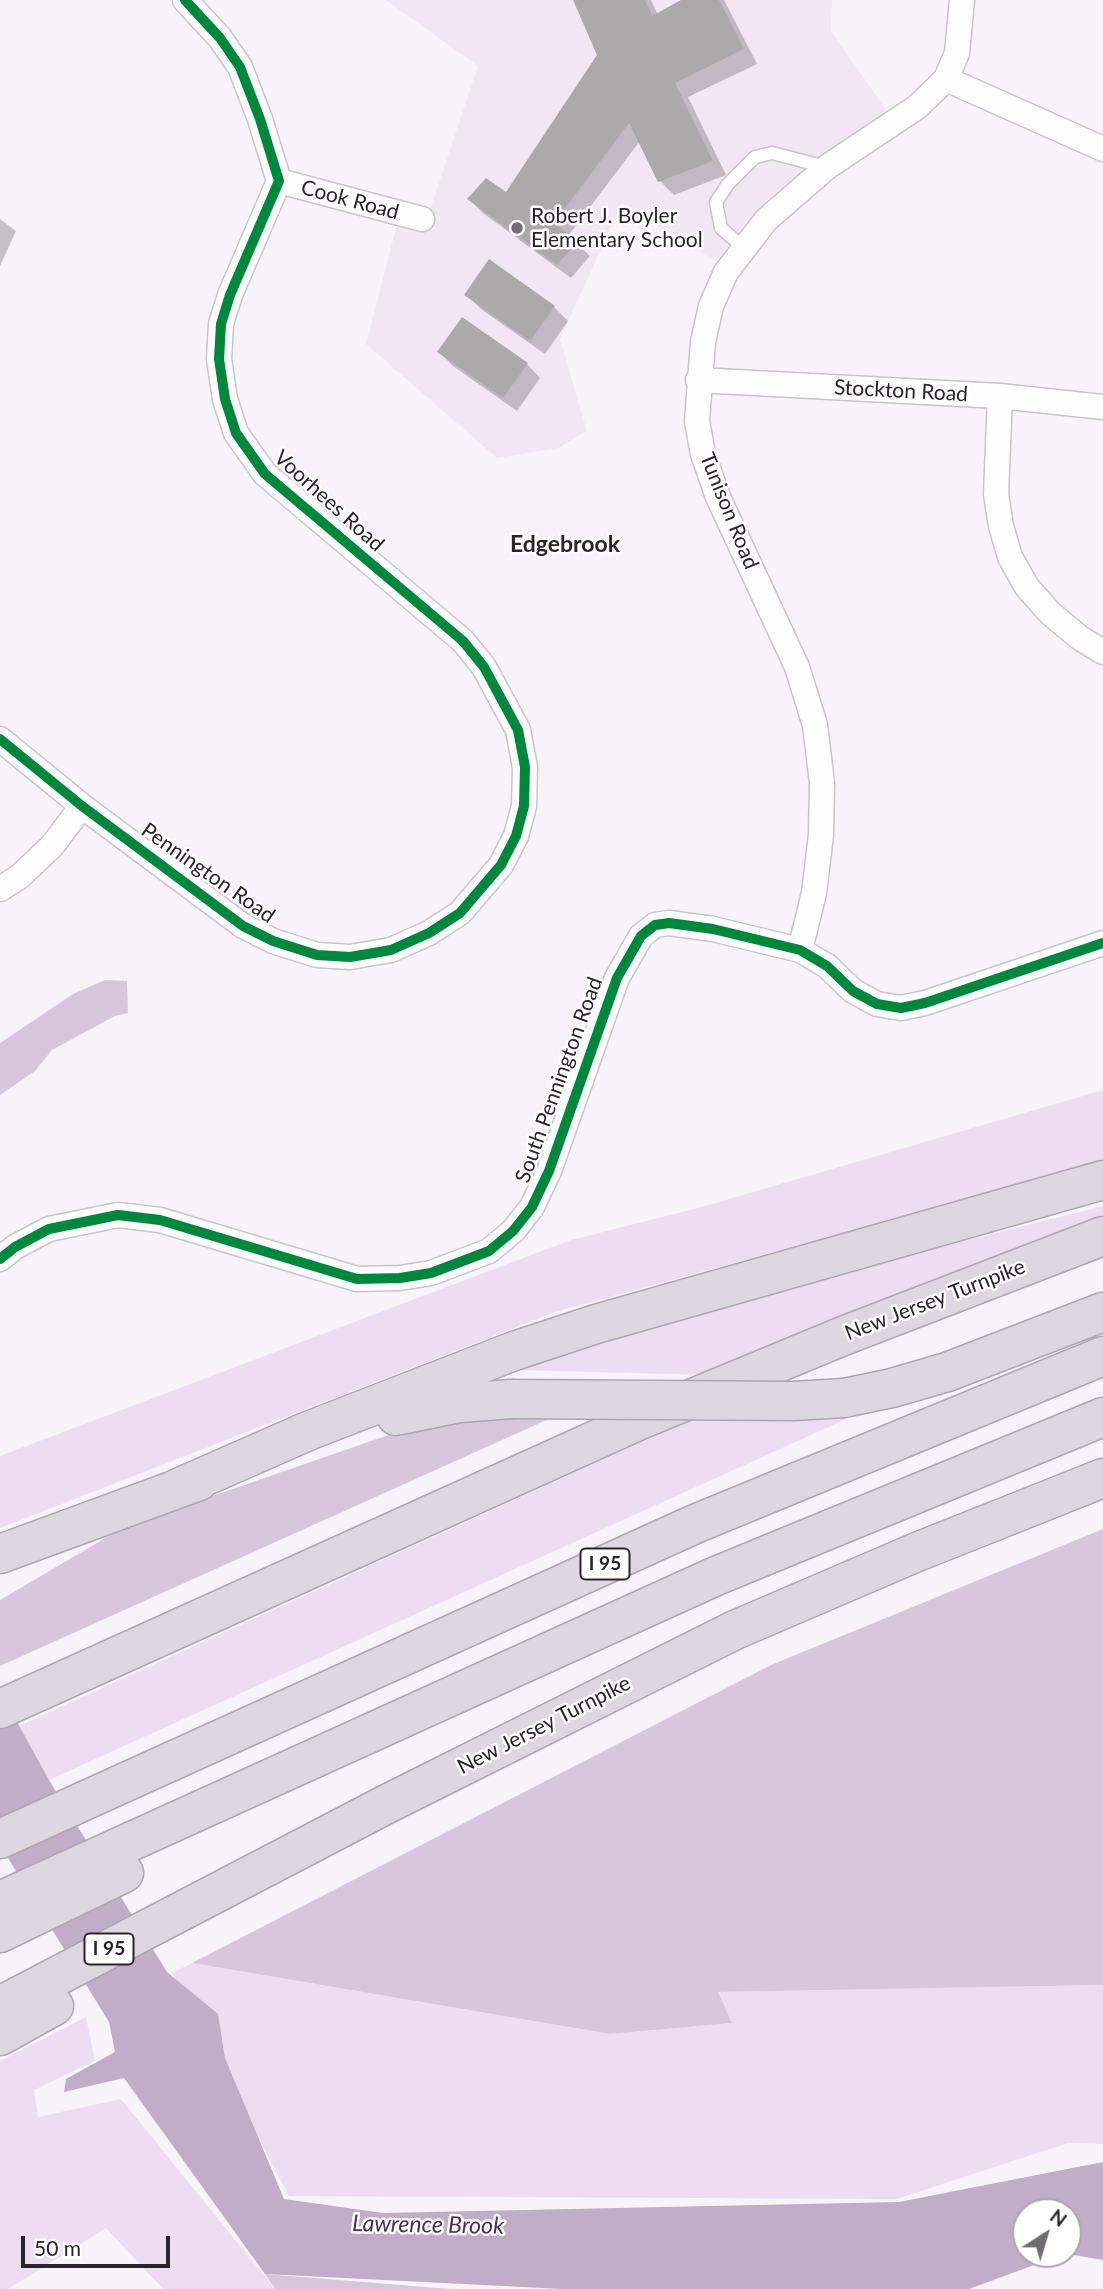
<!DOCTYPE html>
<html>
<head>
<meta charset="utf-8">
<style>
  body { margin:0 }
  #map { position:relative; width:1103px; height:2289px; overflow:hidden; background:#f8f2fa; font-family:Lato,sans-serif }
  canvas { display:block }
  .north { position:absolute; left:1012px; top:2198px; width:70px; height:70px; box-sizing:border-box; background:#fff; border:2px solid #a9a7a9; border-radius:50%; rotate:37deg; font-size:19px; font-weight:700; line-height:28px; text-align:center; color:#282429 }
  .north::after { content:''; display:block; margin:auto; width:24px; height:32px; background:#716c72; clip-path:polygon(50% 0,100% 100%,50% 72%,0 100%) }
  .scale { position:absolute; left:21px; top:2236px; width:149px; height:32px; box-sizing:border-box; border:4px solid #282429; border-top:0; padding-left:9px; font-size:21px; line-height:24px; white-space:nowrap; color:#282429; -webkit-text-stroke:5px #fff; paint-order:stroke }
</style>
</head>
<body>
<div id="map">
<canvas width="1103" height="2289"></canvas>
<div class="north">N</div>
<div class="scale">50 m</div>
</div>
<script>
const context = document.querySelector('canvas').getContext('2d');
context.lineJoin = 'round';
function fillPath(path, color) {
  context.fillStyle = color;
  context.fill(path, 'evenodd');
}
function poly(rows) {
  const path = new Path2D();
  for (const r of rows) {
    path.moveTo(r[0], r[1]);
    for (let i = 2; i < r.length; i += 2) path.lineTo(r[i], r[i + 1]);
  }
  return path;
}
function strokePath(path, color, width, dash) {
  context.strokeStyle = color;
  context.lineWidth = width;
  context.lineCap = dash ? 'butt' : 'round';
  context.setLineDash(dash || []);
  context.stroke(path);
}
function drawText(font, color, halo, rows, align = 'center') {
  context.font = font + ' Lato,sans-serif';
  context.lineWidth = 5;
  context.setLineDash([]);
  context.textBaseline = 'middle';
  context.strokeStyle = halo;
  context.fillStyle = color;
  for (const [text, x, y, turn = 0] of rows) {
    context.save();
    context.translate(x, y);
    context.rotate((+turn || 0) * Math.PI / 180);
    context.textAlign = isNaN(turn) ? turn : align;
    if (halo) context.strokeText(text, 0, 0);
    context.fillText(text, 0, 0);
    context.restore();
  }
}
fillPath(poly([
  [386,0,832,0,831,31,887,111,775,192,744,223,716,262,622,203,560,339,587,431,558,448,497,458,366,344,397,224,423,231,478,66]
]), '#f2e6f5');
fillPath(poly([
  [1103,1090,1103,1162,555,1312,0,1528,0,1456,571,1240,702,1207],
  [1103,1206,1103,1221,708,1375,515,1370,654,1319],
  [703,1414,855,1415,49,1780,19,1726],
  [192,1963,610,2034,732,2023,717,1992,1103,1985,1103,2144,1068,2143,897,2199,289,2196,172,1973],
  [86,2017,95,2061,34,2090,38,2117,121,2099,275,2289,163,2289,106,2228,8,2289,0,2289,0,2061]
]), '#eeddf2');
fillPath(poly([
  [105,980,127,981,128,1013,115,1016,52,1050,35,1071,0,1095,0,1043,73,994],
  [571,1409,0,1666,0,1600,126,1526,423,1423],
  [1103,1529,1103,1985,718,1992,732,2023,610,2034,192,1963,771,1665],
  [265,2274,450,2289,275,2289]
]), '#d8c7dc');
fillPath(poly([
  [0,1691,49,1780,167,1972,218,2014,225,2058,284,2199,383,2213,899,2202,1103,2162,1103,2260,1068,2254,1068,2212,1026,2212,1026,2254,1064,2254,969,2289,562,2289,265,2274,124,2078,64,2092,66,2079,115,2052,109,2022,0,1845]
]), '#c1adc7');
fillPath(poly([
  [574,0,651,0,658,15,685,0,724,0,757,64,688,97,726,175,674,195,660,181,640,141,568,236,590,256,571,278,483,213,469,199,506,195,599,55],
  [0,219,16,231,0,266],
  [490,262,554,307,568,321,545,354,481,309,467,295],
  [439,352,527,364,540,378,517,411,453,366]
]), '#0003');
fillPath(poly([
  [573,0,645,0,652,16,681,0,719,0,744,49,675,83,713,161,658,182,629,123,554,223,578,241,557,265,467,199,486,178,506,192,597,55],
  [489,259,555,306,530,341,464,295],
  [462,317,528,363,503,398,437,352]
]), '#aca9aa');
const lane = poly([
  [743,247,721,228,716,202,728,184,755,157,772,153,826,167]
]);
const street = poly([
  [946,79,1103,149],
  [279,181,422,219],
  [698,380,1000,396,1103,407],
  [1000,396,996,494,1001,526,1010,557,1027,587,1050,613,1080,638,1103,652],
  [0,739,82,806,243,926,273,941,317,955,350,957,391,950,429,933,460,913,501,865,516,836,524,806,525,767,518,730,484,667,463,641,265,474,236,433,225,399,219,359,221,324,230,295,279,181,260,119,240,67,220,38,185,0],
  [0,889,19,877,52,846,82,806],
  [800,950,814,893,821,835,822,783,815,725,797,667,718,497,703,454,697,421,703,342,711,306,726,272,766,220,827,167,917,107,946,79,957,53,962,0],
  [0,1259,15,1247,49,1229,118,1215,160,1220,357,1279,400,1278,431,1273,489,1251,513,1231,532,1207,549,1171,617,978,641,936,655,925,669,923,713,929,800,950,827,966,853,991,877,1004,901,1008,925,1003,1103,943]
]);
const highway = poly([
  [844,1398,892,1388,947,1372,1103,1312],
  [396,1416,460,1403,511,1399],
  [176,1489,308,1431,514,1351,596,1324,1103,1180],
  [0,1554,199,1481],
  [0,1709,640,1420,843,1336,1103,1236],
  [0,1839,695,1524,1103,1356],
  [0,1901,716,1576,1103,1417],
  [0,1933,124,1873],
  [0,2006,385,1805,735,1630,917,1552,1103,1478],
  [0,2036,54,2006]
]);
strokePath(lane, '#c9c5cb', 15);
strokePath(street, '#c9c5cb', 27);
strokePath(highway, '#b0a6b3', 41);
strokePath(lane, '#fefdfe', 12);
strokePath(street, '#fefdfe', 24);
strokePath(highway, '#ded6e0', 38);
const highwayBridge = poly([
  [511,1399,793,1401,844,1398]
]);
strokePath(highwayBridge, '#b0a6b3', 41, []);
strokePath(highwayBridge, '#ded6e0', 38);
strokePath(poly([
  [0,739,82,806,243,926,273,941,317,955,350,957,391,950,429,933,460,913,501,865,516,836,524,806,525,767,518,730,484,667,463,641,265,474,236,433,225,399,219,359,221,324,230,295,279,181,260,119,240,67,220,38,185,0],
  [0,1259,15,1247,49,1229,118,1215,160,1220,357,1279,400,1278,431,1273,489,1251,513,1231,532,1207,549,1171,617,978,641,936,655,925,669,923,713,929,800,950,827,966,853,991,877,1004,901,1008,925,1003,1103,943]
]), '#00873e', 10);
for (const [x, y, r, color] of [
  [517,228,7,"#716c72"]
]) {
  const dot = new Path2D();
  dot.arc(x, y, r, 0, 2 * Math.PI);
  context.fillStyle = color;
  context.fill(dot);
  strokePath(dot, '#fff', 2.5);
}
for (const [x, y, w] of [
  [605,1564,49],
  [109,1949,49]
]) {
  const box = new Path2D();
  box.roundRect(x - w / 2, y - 15.5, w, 31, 5);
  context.fillStyle = '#fff';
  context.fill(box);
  strokePath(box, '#282429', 2);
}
drawText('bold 19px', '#282429', null, [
  ["I 95",605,1564],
  ["I 95",109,1949]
]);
drawText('21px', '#282429', '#fff', [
  ["Cook Road",350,200,15],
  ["Stockton Road",901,391,3],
  ["Voorhees Road",329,501,42],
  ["Tunison Road",729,511,68],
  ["Pennington Road",208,873,35],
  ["South Pennington Road",559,1080,-70],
  ["New Jersey Turnpike",935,1300,-21],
  ["New Jersey Turnpike",544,1725,-27]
]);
drawText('21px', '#282429', '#fff', [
  ["Robert J. Boyler",531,216],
  ["Elementary School",531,240]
], 'left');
drawText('bold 23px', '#282429', '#fff', [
  ["Edgebrook",565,545]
]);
drawText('italic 23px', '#4e2b58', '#fff', [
  ["Lawrence Brook",428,2225,1]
]);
</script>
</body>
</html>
